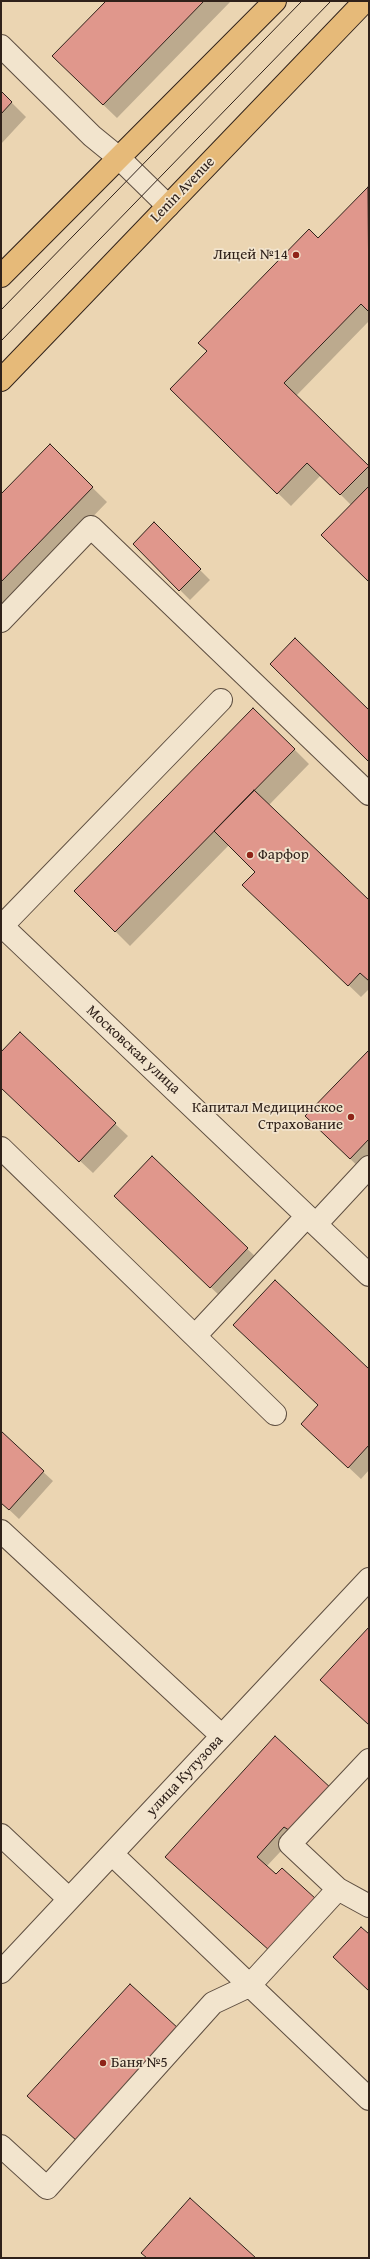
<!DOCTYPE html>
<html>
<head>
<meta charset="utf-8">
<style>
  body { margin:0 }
  #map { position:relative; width:370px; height:2259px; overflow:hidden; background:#ebd5b2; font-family:"Gentium Book Plus",serif }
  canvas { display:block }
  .frame { position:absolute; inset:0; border:2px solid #2f211a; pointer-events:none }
</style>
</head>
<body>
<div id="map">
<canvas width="370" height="2259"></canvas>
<div class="frame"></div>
</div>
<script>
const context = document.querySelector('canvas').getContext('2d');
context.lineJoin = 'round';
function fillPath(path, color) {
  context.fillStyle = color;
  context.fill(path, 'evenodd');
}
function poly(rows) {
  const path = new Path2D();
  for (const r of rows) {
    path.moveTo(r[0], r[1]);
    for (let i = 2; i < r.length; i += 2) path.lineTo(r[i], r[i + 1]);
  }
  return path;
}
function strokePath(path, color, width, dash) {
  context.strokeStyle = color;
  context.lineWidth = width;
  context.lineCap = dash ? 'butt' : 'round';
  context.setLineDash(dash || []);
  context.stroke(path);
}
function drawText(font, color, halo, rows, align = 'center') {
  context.font = font + ' "Gentium Book Plus",serif';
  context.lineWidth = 3.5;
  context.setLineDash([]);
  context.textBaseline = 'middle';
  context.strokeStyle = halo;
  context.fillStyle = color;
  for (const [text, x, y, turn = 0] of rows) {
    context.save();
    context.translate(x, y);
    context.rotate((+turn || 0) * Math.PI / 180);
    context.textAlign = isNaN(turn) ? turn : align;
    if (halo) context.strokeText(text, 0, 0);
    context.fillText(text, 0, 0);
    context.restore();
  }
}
fillPath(poly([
  [107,1,231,1,117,118,67,70],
  [1,92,26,117,1,144],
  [368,188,369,321,296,396,369,468,369,581,351,505,321,475,291,506,172,389],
  [50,446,107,502,1,612,1,496],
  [154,524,210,580,190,600,134,544],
  [294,749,309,764,269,805,369,902,369,989,361,997,256,897,256,872,229,845,130,946,75,891],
  [20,1034,128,1136,93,1173,1,1087,1,1054],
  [369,1051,369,1169,365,1173,321,1131],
  [152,1158,260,1261,224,1300,128,1208],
  [369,1370,369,1470,361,1479,315,1436],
  [1,1433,53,1481,19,1519,1,1502],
  [275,1738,295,1836,266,1867,276,1876,316,1900,176,1866]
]), '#0003');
const building = poly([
  [106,1,204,1,103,105,52,56,106,1],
  [1,91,12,102,1,114,1,91],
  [368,187,369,312,361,304,284,383,369,466,340,495,307,463,277,494,170,389,207,351,198,343,309,229,318,238,368,187],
  [50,444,93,487,1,582,1,494,50,444],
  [369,486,369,582,321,535,369,486],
  [154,522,201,569,179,591,133,544,154,522],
  [295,638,369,710,369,762,270,664,295,638],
  [253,708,295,749,115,932,74,891,253,708],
  [254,790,369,900,369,981,360,973,348,986,242,885,255,872,214,831,254,790],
  [20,1032,116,1123,79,1162,1,1088,1,1052,20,1032],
  [369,1050,369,1139,350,1159,305,1116,369,1050],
  [152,1156,248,1248,210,1288,114,1196,152,1156],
  [275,1280,369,1369,369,1445,348,1468,301,1424,318,1405,233,1325,275,1280],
  [1,1431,44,1471,9,1510,1,1503,1,1431],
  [369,1627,369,1725,320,1680,369,1627],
  [275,1736,333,1790,295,1834,284,1827,257,1857,276,1874,282,1868,316,1899,270,1951,165,1857,275,1736],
  [361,1927,369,1934,369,1991,333,1957,361,1927],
  [130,1984,179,2029,77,2141,27,2096,130,1984],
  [190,2198,256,2258,147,2258,141,2253,190,2198]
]);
fillPath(building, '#e0978c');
strokePath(building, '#2f211a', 1);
const minor = poly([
  [1,46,92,136,119,158,168,206],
  [1,621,91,527,369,794],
  [1,925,369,1275],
  [2,926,221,700],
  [1,1148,275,1414],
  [316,1224,369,1167],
  [195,1336,307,1216],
  [1,1531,222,1736],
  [1,1835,69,1899],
  [112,1854,369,2099],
  [338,1889,369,1906],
  [1,1972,369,1579],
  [1,2146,47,2188,213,2003,249,1986,338,1889,290,1844,369,1760]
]);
const major = poly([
  [1,276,275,1],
  [1,380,365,1]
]);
strokePath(minor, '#5e4e40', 24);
strokePath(major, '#2f211a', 24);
strokePath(minor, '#f2e4cd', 22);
strokePath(major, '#e6ba79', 22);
strokePath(poly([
  [1,310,302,1],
  [1,341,331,1]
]), '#2f211a', 1);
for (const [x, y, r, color] of [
  [296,255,4,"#8f2418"],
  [250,855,4,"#8f2418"],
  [351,1117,4,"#8f2418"],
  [103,2063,4,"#8f2418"]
]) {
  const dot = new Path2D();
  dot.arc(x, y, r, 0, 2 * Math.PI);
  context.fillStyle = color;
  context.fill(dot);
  strokePath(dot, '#f2e4cd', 1.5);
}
drawText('15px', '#2f211a', '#f2e4cd', [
  ["Lenin Avenue",183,190,-46],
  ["Московская улица",133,1050,43],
  ["улица Кутузова",185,1776,-47]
]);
drawText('15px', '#2f211a', '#f2e4cd', [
  ["Лицей №14",288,255],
  ["Фарфор",258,855,"left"],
  ["Капитал Медицинское",343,1108],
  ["Страхование",343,1125],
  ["Баня №5",111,2063,"left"]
], 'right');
</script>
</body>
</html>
